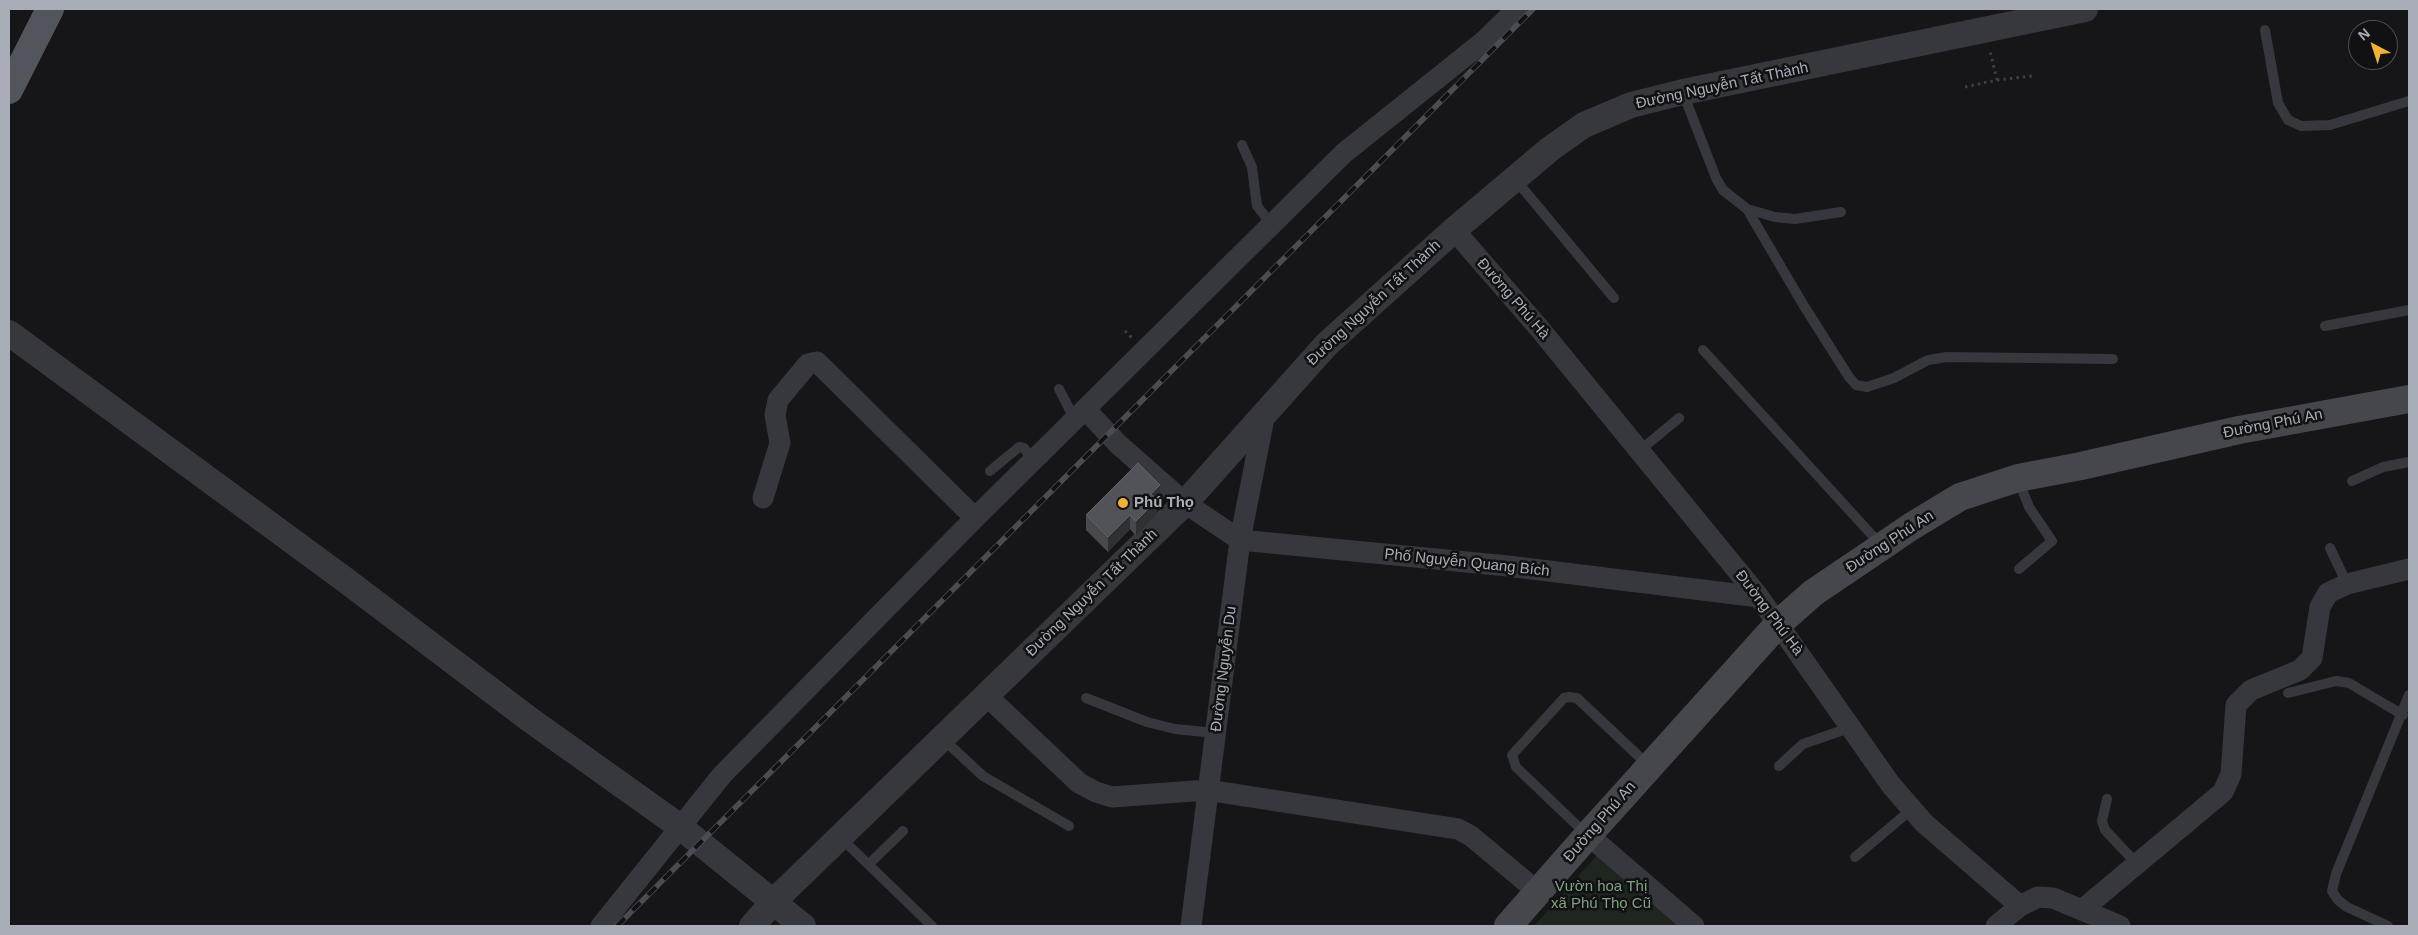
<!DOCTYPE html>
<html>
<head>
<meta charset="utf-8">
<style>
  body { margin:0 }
  #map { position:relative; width:2418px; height:935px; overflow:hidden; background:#161618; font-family:Helvetica,sans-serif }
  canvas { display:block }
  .frame { position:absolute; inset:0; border:10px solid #a8adb8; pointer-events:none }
  .north { position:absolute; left:2348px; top:20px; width:50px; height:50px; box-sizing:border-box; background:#111113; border:1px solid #4d4f55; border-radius:50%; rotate:320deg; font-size:14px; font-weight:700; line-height:20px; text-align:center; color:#a8adb8 }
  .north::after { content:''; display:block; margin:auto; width:18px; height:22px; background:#f2b134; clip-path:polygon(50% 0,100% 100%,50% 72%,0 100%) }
</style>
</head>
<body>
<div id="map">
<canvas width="2418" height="935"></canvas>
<div class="frame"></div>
<div class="north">N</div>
</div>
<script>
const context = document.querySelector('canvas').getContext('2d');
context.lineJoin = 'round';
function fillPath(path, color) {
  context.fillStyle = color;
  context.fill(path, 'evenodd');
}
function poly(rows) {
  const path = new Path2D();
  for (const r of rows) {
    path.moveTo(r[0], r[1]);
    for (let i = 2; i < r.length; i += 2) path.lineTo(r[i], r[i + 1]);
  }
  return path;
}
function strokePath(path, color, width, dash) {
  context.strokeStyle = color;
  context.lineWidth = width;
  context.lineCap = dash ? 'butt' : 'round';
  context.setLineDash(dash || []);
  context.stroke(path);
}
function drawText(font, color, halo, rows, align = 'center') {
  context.font = font + ' Helvetica,sans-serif';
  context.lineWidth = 5;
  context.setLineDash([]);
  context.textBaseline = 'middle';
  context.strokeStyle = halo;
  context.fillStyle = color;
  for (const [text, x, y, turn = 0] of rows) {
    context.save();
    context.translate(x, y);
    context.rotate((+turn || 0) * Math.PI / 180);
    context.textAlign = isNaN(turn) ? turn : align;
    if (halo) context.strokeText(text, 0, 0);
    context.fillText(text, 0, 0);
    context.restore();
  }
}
fillPath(poly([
  [1599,853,1682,926,1534,926]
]), '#1e261f');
strokePath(poly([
  [1997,80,2032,76],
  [1965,87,1997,80,1990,51],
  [1125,331,1132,338]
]), '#3d3f44', 3, [2.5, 4]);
strokePath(poly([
  [2265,30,2278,103,2288,120,2301,126,2330,125,2409,101],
  [1683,93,1716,178,1723,190,1747,209,1804,306,1849,377,1856,385,1867,387,1894,378,1928,360,1947,357,2113,359],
  [1242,145,1252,167,1257,206,1272,225],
  [1515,179,1614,298],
  [1747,209,1775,217,1795,219,1841,212],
  [2325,326,2409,310],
  [1703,350,1881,545],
  [1059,389,1075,420],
  [1638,452,1679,418],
  [990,471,1019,447,1024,448,1033,461],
  [2018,479,2029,507,2052,541,2019,569],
  [2352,481,2383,467,2409,462],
  [2330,548,2347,584],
  [2288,693,2336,681,2349,683,2403,715],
  [1086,698,1147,722,1175,729,1215,733],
  [943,739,983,776,1069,826],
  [1779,766,1803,744,1852,727],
  [2107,799,2102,821,2105,830,2137,864],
  [1586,834,1516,767,1512,755,1564,698,1569,697,1577,698,1648,765],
  [841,838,932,926],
  [1855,857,1912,809],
  [869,864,903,831],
  [2388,926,2347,907,2338,900,2332,891,2336,874,2409,695]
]), '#37383d', 10);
strokePath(poly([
  [1454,230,1539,328,1759,597,1891,785,1924,823,2020,906,2038,897,2053,898,2120,926],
  [1086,410,1118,444,1185,503,1240,540,1508,566,1759,597],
  [763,498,780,443,775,415,778,400,808,364,817,362,975,518],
  [987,696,1079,783,1096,792,1112,797,1207,790,1458,829,1471,836,1538,892],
  [1588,835,1694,926],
  [2083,909,2223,792,2231,774,2236,705,2251,690,2300,670,2312,658,2320,607,2328,593,2347,584,2409,569],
  [601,926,722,775,975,518,1344,153,1484,41,1517,9],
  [1191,926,1240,540,1265,413],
  [1996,926,2020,906]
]), '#37383d', 21);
strokePath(poly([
  [9,333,344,579,529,719,679,826,803,926],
  [752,926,774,901,1185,503,1327,344,1454,230,1550,149,1584,125,1631,105,1683,92,2085,9]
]), '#37383d', 26);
strokePath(poly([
  [1508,926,1588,835,1779,623,1813,593,1912,526,1960,497,2018,478,2081,466,2239,430,2409,399]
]), '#45474d', 28);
strokePath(poly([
  [9,90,50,9]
]), '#53555c', 28);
const rail = poly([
  [617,926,1533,9]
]);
strokePath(rail, '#4a4c52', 5.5);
strokePath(rail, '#111113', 4, [11]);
fillPath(poly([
  [1160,499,1157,502,1157,514,1136,536,1130,529,1108,552,1086,530,1086,515]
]), '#47494d');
fillPath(poly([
  [1160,485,1160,499,1157,502,1157,514,1136,536,1136,521,1151,494],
  [1130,515,1130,529,1108,552,1108,537]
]), '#2f3033');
const building = poly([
  [1138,463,1160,485,1151,494,1157,500,1136,521,1130,515,1108,537,1086,515,1138,463]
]);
fillPath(building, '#525359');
strokePath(building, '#5f6168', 1);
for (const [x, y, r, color] of [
  [1123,503,6,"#f2b134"]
]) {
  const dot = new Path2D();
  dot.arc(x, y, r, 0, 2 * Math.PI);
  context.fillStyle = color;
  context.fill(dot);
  strokePath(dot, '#111113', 2);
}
drawText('15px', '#a8adb8', '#111113', [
  ["Đường Nguyễn Tất Thành",1722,86,-12],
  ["Đường Phú Hà",1513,299,49],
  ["Đường Nguyễn Tất Thành",1374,303,-43],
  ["Đường Phú An",2273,424,-11],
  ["Đường Phú An",1890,542,-33],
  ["Phố Nguyễn Quang Bích",1467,563,6],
  ["Đường Nguyễn Tất Thành",1092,593,-44],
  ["Đường Phú Hà",1769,613,53],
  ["Đường Nguyễn Du",1224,669,-83],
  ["Đường Phú An",1600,822,-49]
]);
drawText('bold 15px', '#a8adb8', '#111113', [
  ["Phú Thọ",1134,503]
], 'left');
drawText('15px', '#7fa381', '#111113', [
  ["Vườn hoa Thị",1601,887],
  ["xã Phú Thọ Cũ",1601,904]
]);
</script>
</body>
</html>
